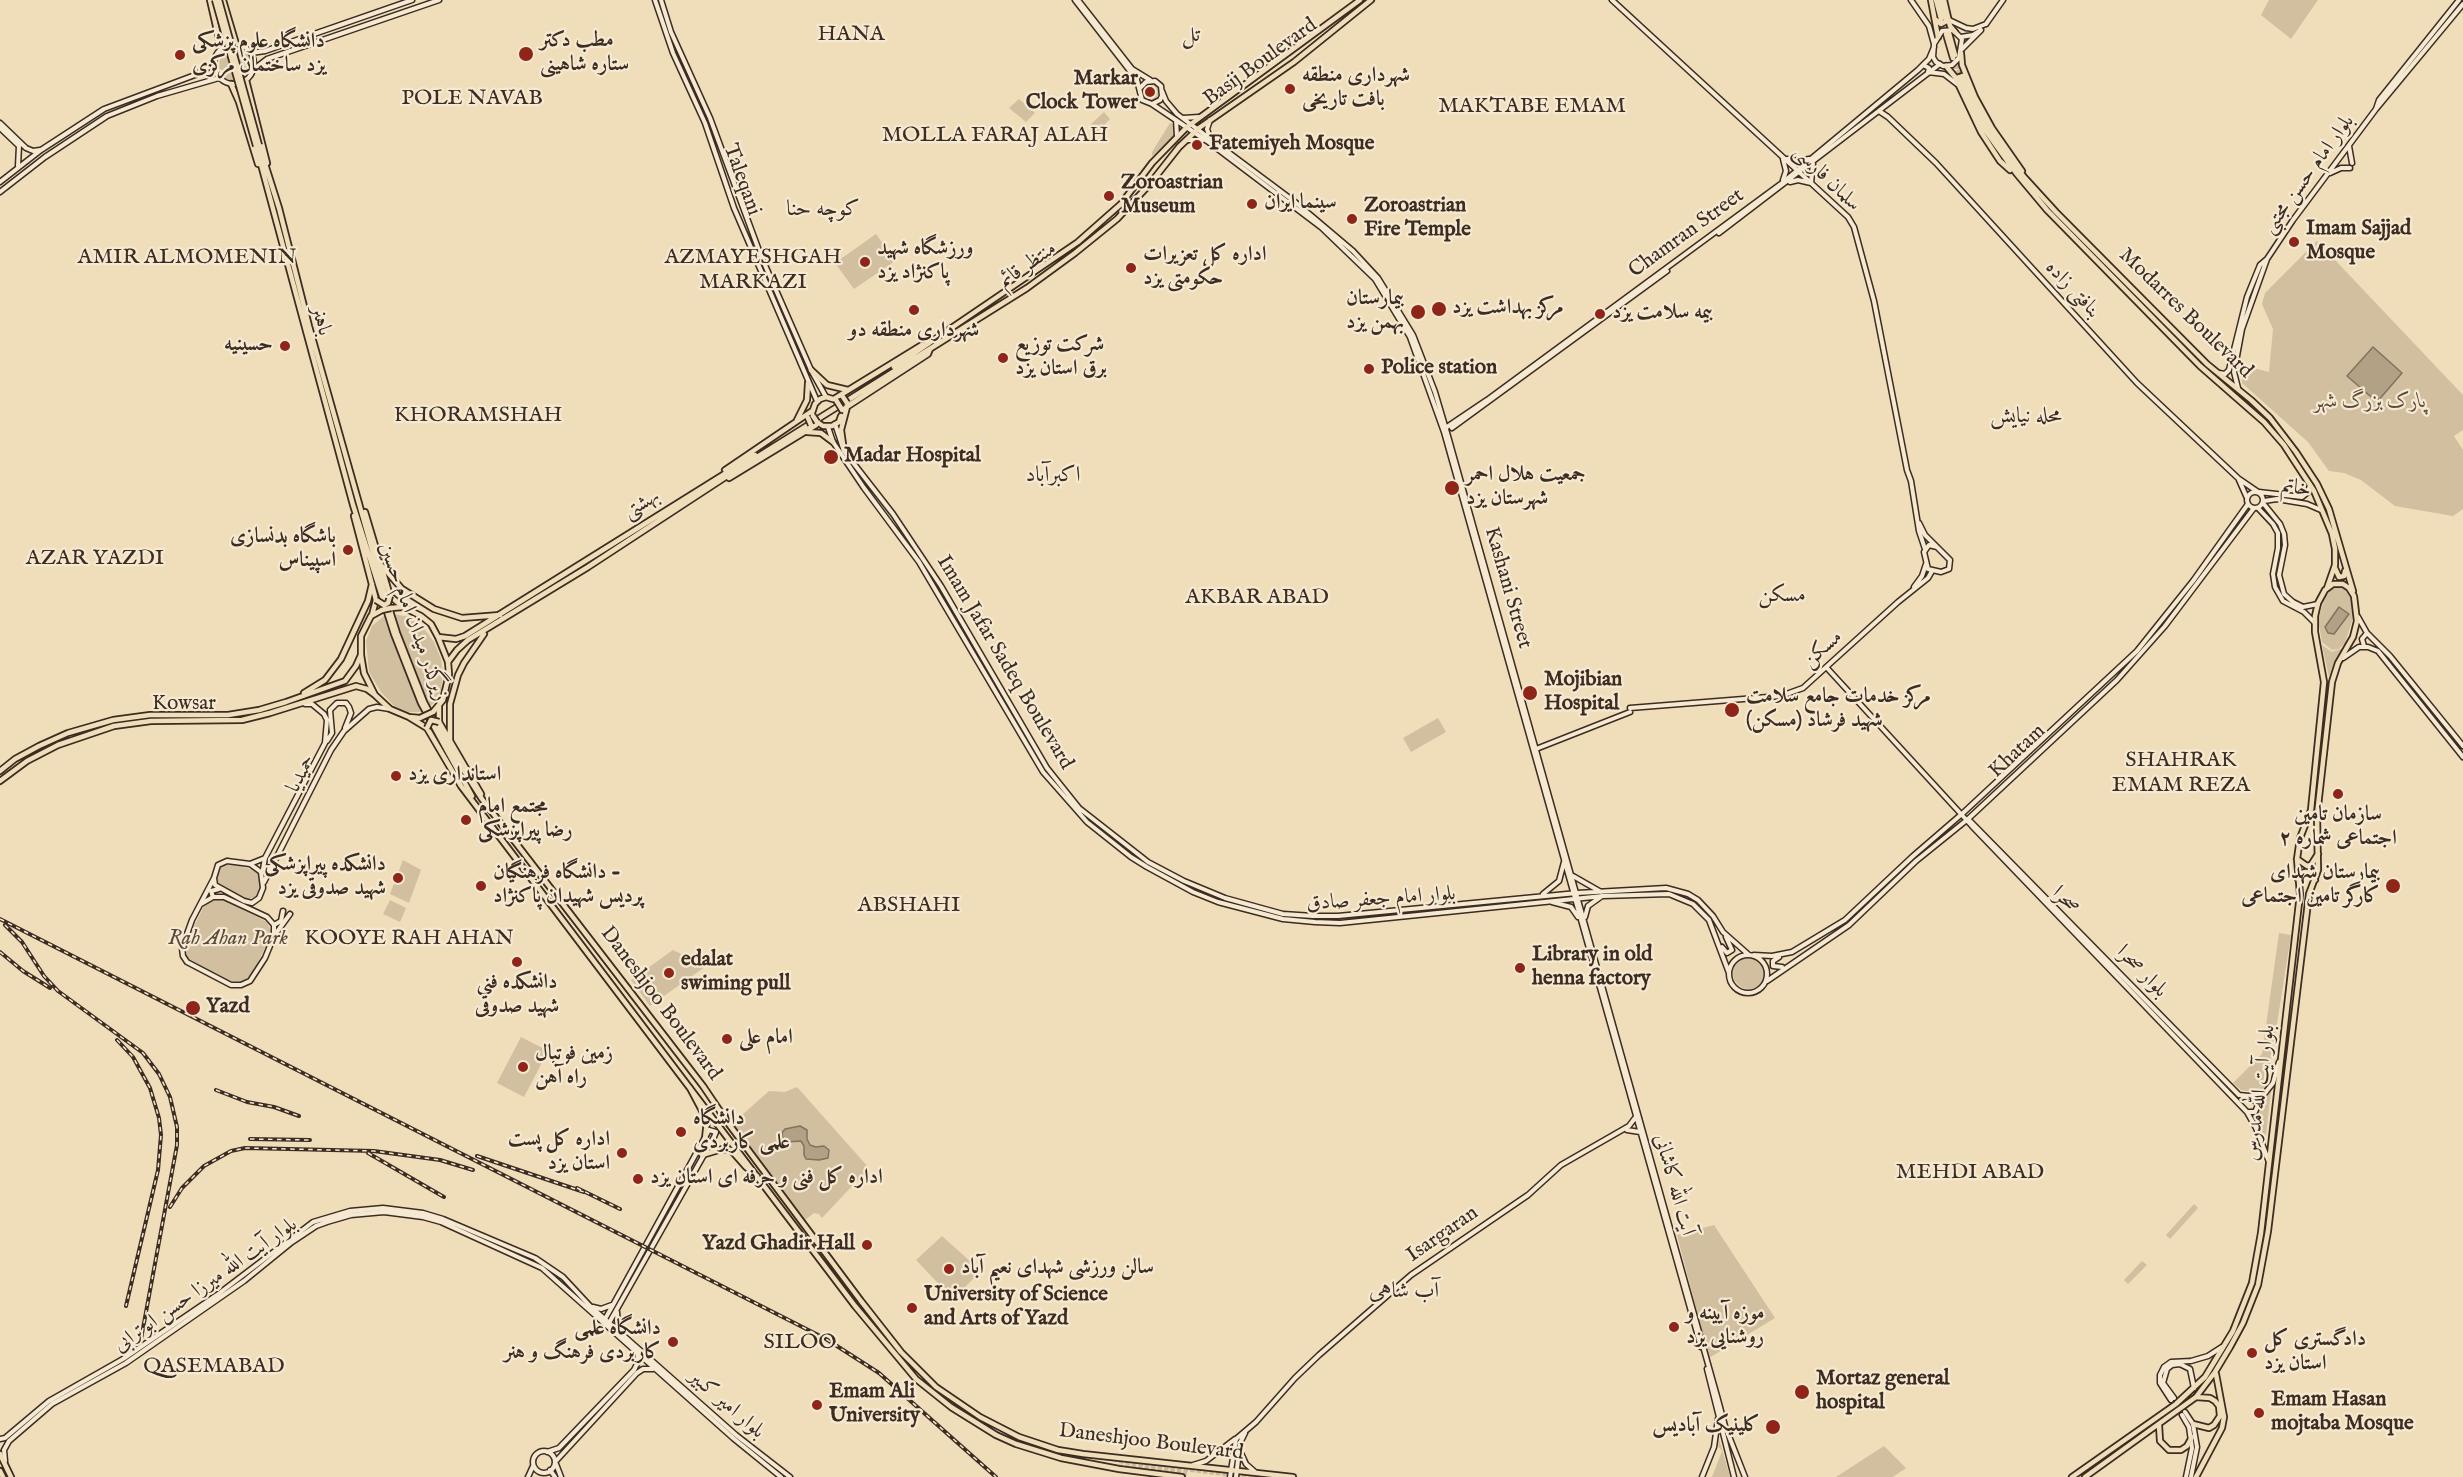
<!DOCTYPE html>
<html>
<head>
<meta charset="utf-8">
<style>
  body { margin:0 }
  canvas { display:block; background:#f0ddba }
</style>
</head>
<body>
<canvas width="2463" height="1477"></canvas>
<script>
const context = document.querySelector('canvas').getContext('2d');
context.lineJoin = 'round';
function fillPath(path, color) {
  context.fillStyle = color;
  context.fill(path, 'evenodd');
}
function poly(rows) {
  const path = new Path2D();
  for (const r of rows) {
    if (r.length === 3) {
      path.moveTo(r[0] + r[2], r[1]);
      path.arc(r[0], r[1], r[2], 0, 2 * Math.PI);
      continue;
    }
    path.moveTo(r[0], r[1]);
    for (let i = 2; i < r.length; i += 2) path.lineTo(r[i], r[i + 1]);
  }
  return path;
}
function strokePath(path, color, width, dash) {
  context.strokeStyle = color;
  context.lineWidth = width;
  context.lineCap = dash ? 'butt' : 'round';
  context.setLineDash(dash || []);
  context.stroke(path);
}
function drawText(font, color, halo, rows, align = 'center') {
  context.font = font + ' "IM FELL English",Amiri,serif';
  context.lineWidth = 4.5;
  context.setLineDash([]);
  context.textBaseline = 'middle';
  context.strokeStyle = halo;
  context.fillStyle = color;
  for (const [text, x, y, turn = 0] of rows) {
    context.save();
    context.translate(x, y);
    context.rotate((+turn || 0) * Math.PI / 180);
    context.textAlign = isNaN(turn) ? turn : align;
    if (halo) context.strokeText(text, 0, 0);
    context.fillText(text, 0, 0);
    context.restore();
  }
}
fillPath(poly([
  [2269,0,2318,0,2291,39,2261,15],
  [234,48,242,49,248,53,251,60,251,67,242,79],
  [225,50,234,81,226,79,219,69,220,55],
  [1150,92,9],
  [1019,99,1035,113,1026,122,1009,108],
  [1104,112,1110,119,1097,132,1090,125],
  [1170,123,1174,125,1174,135,1167,144,1152,156,1152,152],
  [876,234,895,261,854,289,835,263],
  [2317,241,2463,395,2463,430,2454,436,2463,450,2463,509,2453,516,2395,506,2361,480,2344,473,2329,471,2308,442,2242,383,2242,365,2269,372,2273,329,2262,304,2265,293],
  [2338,587,2345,589,2350,596,2353,618,2345,643,2339,649,2332,650,2322,642,2318,620,2325,597,2331,590],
  [393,614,410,617,425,630,434,642,441,659,443,674,441,690,436,701,429,707,401,637],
  [385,615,402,665,421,712,408,712,394,706,381,692,369,672,366,641,372,626],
  [2322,645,2332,652,2343,648,2333,665,2329,677],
  [1438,718,1446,732,1411,752,1403,738],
  [403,860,421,870,409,903,390,894],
  [232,864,258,871,262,884,261,893,257,898,245,899,221,887,217,880,217,874,220,868,226,865],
  [220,898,267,922,272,934,252,974,242,982,230,981,187,958,184,954,186,943,203,908,211,900],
  [390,900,406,908,400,922,383,914],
  [2279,933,2291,935,2267,1087,2254,1092,2241,1090,2233,1083,2262,1054],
  [673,950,706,966,650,1006,631,980],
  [1749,973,16],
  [521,1037,548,1051,524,1097,497,1083],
  [797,1087,869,1168,822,1218,819,1214,814,1213,805,1220,733,1123,769,1091,785,1092],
  [2271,1091,2265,1144,2252,1116,2259,1113,2261,1104,2257,1099,2269,1094],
  [2194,1204,2198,1208,2170,1239,2166,1235],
  [1714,1225,1775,1318,1709,1358,1677,1235],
  [942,1236,972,1263,977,1275,953,1299,916,1260],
  [2142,1261,2147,1265,2128,1284,2124,1280],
  [1719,1439,1730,1477,1712,1477,1722,1451,1718,1446],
  [1884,1446,1906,1468,1893,1477,1836,1477]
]), '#d1bfa0');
const water = poly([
  [2373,347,2402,373,2377,402,2347,376,2373,347],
  [2339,607,2349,614,2334,634,2328,633,2325,627,2339,607],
  [800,1126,807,1130,807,1139,810,1145,816,1147,824,1146,829,1150,828,1158,819,1160,806,1159,804,1155,804,1146,801,1141,786,1142,783,1139,782,1133,785,1129,800,1126]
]);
fillPath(water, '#b3a186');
strokePath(water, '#83725e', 1.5);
strokePath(poly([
  [2174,1398,2185,1412],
  [2171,1400,2182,1415]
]), '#ccba9b', 4, [4, 2]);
strokePath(poly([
  [1953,58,1959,77],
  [1956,58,1962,76],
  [1113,1459,1124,1462,1253,1477],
  [1112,1466,1187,1473]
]), '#ccba9b', 4.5, [4.5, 2]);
const secondary = poly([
  [655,0,673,53,705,123,734,208,817,401],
  [661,0,671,32,710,118,761,256,811,370,826,397],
  [1075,0,1137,80,1142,100,1152,104,1160,100,1162,96,1161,86,1155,81,1146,82,1140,88],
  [1078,0,1132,69,1150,80],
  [1612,0,1811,183,1848,217,1854,227,1874,301,1907,470,1911,481,1919,531,1925,549],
  [1911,0,1929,26,1934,44],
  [1949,20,1966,28,1973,29,1986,24],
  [1986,24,2003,0],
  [1953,30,1962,39,1959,58,1952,65,1943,66,1936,62,1933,57,1934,44,1942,31,1953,30],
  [1961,37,1973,35,1981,30,1962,49],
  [234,64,20],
  [251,53,265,51,412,0],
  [1923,65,1929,68,1928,72,1944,74,1957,84],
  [254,69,267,59,439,0],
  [1162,91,1166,101,1177,114,1295,202,1353,251,1378,278,1413,335,1435,392,1448,436,1717,1396,1725,1426,1745,1477],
  [1152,104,1207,141,1322,228,1375,279,1410,337,1444,432,1701,1347],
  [2376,109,2379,100,2459,0],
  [1879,111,1888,117,1936,163,2137,383,2239,479,2258,492],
  [1183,118,1199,117],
  [1176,120,1177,136],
  [0,123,26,148,33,151,40,150],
  [0,128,19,146,18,166],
  [1210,138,1207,129,1210,120],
  [1187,140,1203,140],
  [2349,146,2352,163],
  [1787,159,1799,161,1809,159],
  [2330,173,2341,168,2350,168],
  [1783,180,1786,171,1783,159],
  [0,182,41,150,104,109,195,75,209,67,214,61],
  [1790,182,1798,180,1811,183,1813,164],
  [0,192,45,157,107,116,157,96,219,78],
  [1719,233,1940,64],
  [2267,259,2293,220,2376,109,2463,4],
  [2219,373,2225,374,2229,370,2247,297,2260,265,2267,259,2242,329,2234,372,2238,388],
  [835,424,844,451,893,514,941,586,1047,768,1079,808,1148,862,1184,881,1225,898,1283,914,1313,916,1338,916,1577,893,1666,888,1688,894,1698,900,1713,916,1723,932,1749,955],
  [828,427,833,442,864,488,919,562,1043,772,1087,822,1131,857,1147,867,1193,892,1218,902,1283,919,1315,922,1340,923,1603,896,1669,894,1693,904,1709,920,1729,973],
  [1452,428,1667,271],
  [1444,429,1487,400,1782,183,1918,70,1929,59,1934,47],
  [2239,480,2247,498],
  [2255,500,8],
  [2259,492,2302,497,2308,492,2310,485],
  [2264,501,2277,499,2307,504,2321,510],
  [2263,503,2280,524,2284,534,2285,545,2279,575,2284,594,2293,602,2303,607,2318,604],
  [2258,508,2273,524,2278,533,2278,548,2273,574,2275,587,2283,601,2304,612,2315,623],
  [1919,523,1925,535,1936,546],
  [1929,545,1937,547,1950,560,1949,569,1941,572,1928,569,1924,552,1929,545],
  [1914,587,1922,576,1926,564],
  [2358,617,2367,633,2390,656,2463,746],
  [2364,646,2362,639,2367,633],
  [2343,658,2359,647,2368,647,2378,651,2463,757],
  [1827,668,1972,826,2247,1112,2256,1128,2269,1162],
  [1630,708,1781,696,1803,688,1898,602,1928,578,1932,571],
  [327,741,332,733,330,710,337,703,346,703,349,707,351,713,345,728],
  [1536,749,1630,712],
  [1968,819,2239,1095,2249,1096,2265,1093,2273,1083,2279,1062],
  [265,858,263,869,270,867],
  [227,861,250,864,261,872,263,888,259,898,252,903,244,901,215,885,214,878,218,865,227,861],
  [250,864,265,858,325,743,327,720,324,714,312,704,305,704],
  [1573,876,1601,892],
  [214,878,192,920,182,948,183,956,187,962,231,985,241,985,250,981,265,958,274,936,290,914],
  [264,882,331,750,344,731,369,709,377,707,390,709],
  [219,889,211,891,213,897,224,897,267,917,274,925,274,935],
  [1543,894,1559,881,1564,862],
  [1552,902,1571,907,1578,917],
  [201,904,213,897],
  [1585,917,1588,906,1602,896],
  [274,925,281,921,283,911],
  [1722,947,1727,953,1732,950,1726,937],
  [1748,974,19],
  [1754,955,1772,956,1792,952,1845,920,1912,857,1963,813,2137,651,2193,581,2248,504],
  [1779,957,1773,961,1773,966,1782,967],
  [1767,981,1849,925,1916,861,1968,819,2117,680,2165,626,2254,508],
  [2240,1095,2257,1102,2258,1105,2255,1112,2248,1112],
  [709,1130,716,1132,714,1137,609,1323,605,1325,605,1319,613,1305,709,1130],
  [1627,1130,1640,1132],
  [593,1307,601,1309,612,1305],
  [617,1312,618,1328],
  [1707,1369,1734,1477],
  [2174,1398,2163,1383,2167,1369,2172,1365,2180,1364,2190,1369,2194,1388],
  [2171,1400,2160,1383,2160,1375,2164,1367,2171,1362,2191,1361,2208,1356,2222,1347],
  [2185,1412,2193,1424,2197,1447,2191,1477],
  [2182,1415,2189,1427,2192,1448,2186,1477],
  [0,1439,5,1438,49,1401,123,1359,217,1295,313,1222,350,1211,383,1208,423,1213,443,1219,535,1258,563,1277,590,1306,736,1435,790,1477],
  [1239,1449,1246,1464,1255,1472],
  [544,1462,11],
  [547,1452,559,1448,634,1370,637,1364,638,1354],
  [5,1461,4,1450,9,1441,52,1404,126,1363,244,1281,292,1242,316,1226,327,1222,351,1215,384,1212,423,1217,441,1222,542,1268,733,1438,781,1477],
  [556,1461,637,1373,643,1369,653,1369],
  [556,1464,561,1477],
  [1193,1465,1206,1461,1235,1439],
  [550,1470,555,1477],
  [528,1477,533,1466],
  [1230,1477,1236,1439,1256,1422,1295,1378,1319,1355,1411,1275,1528,1195,1561,1165,1629,1126,1635,1118],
  [1236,1477,1240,1443,1245,1433],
  [1702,1477,1714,1447,1718,1419]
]);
const primary = poly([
  [210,0,221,48],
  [223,0,236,44],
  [1931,0,1938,37],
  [1936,0,1941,19],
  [1940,0,1945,18],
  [1944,0,1950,26,1955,32],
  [1936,20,1941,24,1949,20],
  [1949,33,1955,55],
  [1946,34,1953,58],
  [1961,53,1962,65,1975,97,1992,128,2022,171],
  [1946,66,1955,77,1981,132,2000,161,2010,170],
  [1962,76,1972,100,1991,133,2024,177,2056,212,2207,364,2251,400,2270,418,2296,452,2317,484,2329,509,2353,591],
  [1959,77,1985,130,2016,173,2047,210,2200,366,2264,422,2284,445,2314,491,2332,534,2335,549,2335,565,2327,588],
  [246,80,267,163],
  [231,84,239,102,258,164],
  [259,145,279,208,309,326,384,592,397,633,424,702,443,738,482,799,703,1086,728,1123,861,1301,901,1352,936,1387,980,1417,1019,1437,1058,1450,1083,1454,1293,1477],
  [256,146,353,505,394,634,421,703,472,796],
  [894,367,1078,242,1121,204,1152,163,1187,127,1360,0],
  [811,370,827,385,848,390],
  [834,399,922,345,928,344],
  [842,410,928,354,930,349],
  [812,413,815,404,820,399,826,397,836,400],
  [797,420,807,400,808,383],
  [817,422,823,426,832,426,839,422,841,416],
  [807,432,821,433,833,442],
  [844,451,841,430,847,407],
  [725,470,812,411],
  [729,478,816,425],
  [365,512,390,596,403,607],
  [354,516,376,600,372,615],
  [383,567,402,589,434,609,462,618,500,615],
  [2335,568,2339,577,2344,576,2345,571],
  [391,608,403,607,421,616,431,624,438,637,448,662,449,674,443,700,433,712],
  [382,610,371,616,361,636,361,655,364,673,375,695,390,709,409,717,420,718],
  [438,637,456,639,465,636,755,455],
  [448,662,457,650,468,640,588,567,730,474,1027,288,1075,253,1117,219,1149,185,1179,147,1199,128,1294,62,1371,0],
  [304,693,325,680,341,659,368,601,372,584],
  [439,706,439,722,481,794],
  [409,717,427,728,461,786,855,1306,916,1379,951,1407,996,1435,1016,1444,1061,1458,1119,1469,1182,1477],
  [450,742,450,704,458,675,464,663,484,634],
  [0,771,15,759,39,746,68,733,113,720,150,715,228,715,259,710,286,702,345,681,356,666,361,655],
  [0,781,27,761,58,745,114,726,151,721,242,720,270,713,356,686,367,689,375,695],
  [2297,859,2307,866,2311,865,2318,854],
  [2298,879,2302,873,2306,872,2310,873,2315,880],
  [690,1088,707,1120,705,1139],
  [702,1155,722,1149,731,1150,746,1167,757,1176],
  [2193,1424,2209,1428,2214,1425,2220,1416,2219,1406,2215,1401,2210,1398,2196,1397],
  [2159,1425,2160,1441,2169,1450,2181,1450,2187,1446,2192,1437],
  [0,1454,11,1477],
  [0,1471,3,1477],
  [2072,1477,2176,1404,2205,1377,2233,1331,2252,1283,2261,1233,2300,894,2297,859,2300,838,2311,810,2324,682,2315,632,2315,616,2318,603,2325,590,2333,584,2343,584,2349,588,2354,596,2357,621,2353,637,2338,663,2332,682,2317,815,2318,870,2309,894,2268,1231,2258,1285,2243,1323,2230,1347,2215,1372,2196,1397,2085,1477],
  [2196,1477,2222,1428,2224,1417,2216,1374]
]);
strokePath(secondary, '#3c2c21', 7);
strokePath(primary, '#3c2c21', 8);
strokePath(secondary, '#f5e9d2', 4);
strokePath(primary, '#f0ddba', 4.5);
const rail = poly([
  [0,919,826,1339,879,1373,996,1477],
  [5,925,22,942,44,976,58,991,143,1053,159,1074,170,1097,177,1127,177,1145,141,1339],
  [0,952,23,971,50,988],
  [117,1040,133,1057,150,1088,159,1118,161,1135,158,1170,126,1306],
  [216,1090,247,1102,274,1107,299,1116],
  [250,1139,310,1140],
  [368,1153,444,1197],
  [477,1156,584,1192],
  [577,1188,620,1209],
  [170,1207,182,1188,204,1166,231,1151,245,1148,374,1151,440,1160,473,1170]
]);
strokePath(rail, '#3c2c21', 4);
strokePath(rail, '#f5e9d2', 1.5, [4.5]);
const primaryBridge = poly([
  [215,0,256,146],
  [219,0,259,145],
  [843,397,847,403],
  [836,400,841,408],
  [813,416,817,422],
  [808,418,811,425],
  [376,600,384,605,388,603,390,596],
  [382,610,391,608],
  [420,718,433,712],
  [427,728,431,720,439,722]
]);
strokePath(primaryBridge, '#3c2c21', 8, []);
strokePath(primaryBridge, '#f0ddba', 4.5);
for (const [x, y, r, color] of [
  [526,54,8,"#8f2418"],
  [180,55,6,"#8f2418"],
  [1290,89,6,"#8f2418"],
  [1150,92,6,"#8f2418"],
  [1197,145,6,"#8f2418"],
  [1109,196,6,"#8f2418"],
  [1252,204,6,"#8f2418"],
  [1352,219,6,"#8f2418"],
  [2294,242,6,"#8f2418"],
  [865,262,6,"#8f2418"],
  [1131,268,6,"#8f2418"],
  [1439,309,8,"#8f2418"],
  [914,310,6,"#8f2418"],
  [1418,312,8,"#8f2418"],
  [1600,314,6,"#8f2418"],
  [285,346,6,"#8f2418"],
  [1003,358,6,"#8f2418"],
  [1369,369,6,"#8f2418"],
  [831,457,8,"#8f2418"],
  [1452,488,8,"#8f2418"],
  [348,550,6,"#8f2418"],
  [1530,693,8,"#8f2418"],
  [1732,710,8,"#8f2418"],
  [396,776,6,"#8f2418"],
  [2338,794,6,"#8f2418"],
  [466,820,6,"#8f2418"],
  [398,878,6,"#8f2418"],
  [481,886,6,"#8f2418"],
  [2393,886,8,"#8f2418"],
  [517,962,6,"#8f2418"],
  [1520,968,6,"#8f2418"],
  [669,973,6,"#8f2418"],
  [193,1008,8,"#8f2418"],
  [727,1039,6,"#8f2418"],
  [523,1067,6,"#8f2418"],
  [681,1132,6,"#8f2418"],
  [622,1153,6,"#8f2418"],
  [638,1179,6,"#8f2418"],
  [867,1245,6,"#8f2418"],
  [949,1269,6,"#8f2418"],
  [912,1308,6,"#8f2418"],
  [1674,1327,6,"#8f2418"],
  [673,1342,6,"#8f2418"],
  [2252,1353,6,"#8f2418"],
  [1802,1392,8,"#8f2418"],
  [817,1405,6,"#8f2418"],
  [2259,1413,6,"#8f2418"],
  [1773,1427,8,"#8f2418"]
]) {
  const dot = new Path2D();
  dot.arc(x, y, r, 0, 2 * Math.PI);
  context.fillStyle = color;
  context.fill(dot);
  strokePath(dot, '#f5e9d2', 2);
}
drawText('bold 21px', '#3c2c21', '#f5e9d2', [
  ["مطب دکتر",540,42],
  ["ستاره شاهینی",540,66],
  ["دانشگاه علوم پزشکی",192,43],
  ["یزد ساختمان مرکزی",192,67],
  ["شهرداری منطقه",1302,77],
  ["بافت تاریخی",1302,101],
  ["Markar",1138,80,"right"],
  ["Clock Tower",1138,104,"right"],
  ["Fatemiyeh Mosque",1209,145],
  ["Zoroastrian",1121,184],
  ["Museum",1121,208],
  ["سینما ایران",1264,204],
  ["Zoroastrian",1364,207],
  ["Fire Temple",1364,231],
  ["Imam Sajjad",2306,230],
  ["Mosque",2306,254],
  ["ورزشگاه شهید",877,250],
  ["پاکنژاد یزد",877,274],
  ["اداره کل تعزیرات",1143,256],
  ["حکومتی یزد",1143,280],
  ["بیمارستان",1404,300,"right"],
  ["بهمن یزد",1404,324,"right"],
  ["مرکز بهداشت یزد",1452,309],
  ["بيمه سلامت يزد",1612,314],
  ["شهرداری منطقه دو",914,332,"center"],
  ["حسینیه",273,346,"right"],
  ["شرکت توزیع",1015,346],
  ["برق استان یزد",1015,370],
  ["Police station",1381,369],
  ["Madar Hospital",844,457],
  ["جمعیت هلال احمر",1466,476],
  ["شهرستان یزد",1466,500],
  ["باشگاه بدنسازی",336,538,"right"],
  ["اسپیناس",336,562,"right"],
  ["Mojibian",1544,681],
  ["Hospital",1544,705],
  ["مرکز خدمات جامع سلامت",1746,698],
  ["شهید فرشاد (مسکن)",1746,722],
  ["استانداری یزد",408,776],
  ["مجتمع امام",478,808],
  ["رضا پیراپزشکی",478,832],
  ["سازمان تامین",2338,816,"center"],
  ["اجتماعی شماره ۲",2338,840,"center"],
  ["دانشکده پیراپزشکی",386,866,"right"],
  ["شهید صدوقی یزد",386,890,"right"],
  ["دانشگاه فرهنگیان -",493,874],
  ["پردیس شهیدان پاکنژاد",493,898],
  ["بیمارستان شهدای",2380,874,"right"],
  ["کارگر تامین اجتماعی",2380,898,"right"],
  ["Library in old",1532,956],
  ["henna factory",1532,980],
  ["edalat",681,961],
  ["swiming pull",681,985],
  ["دانشکده فنی",517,984,"center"],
  ["شهید صدوقی",517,1008,"center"],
  ["Yazd",206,1008],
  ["امام علی",739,1039],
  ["زمین فوتبال",535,1055],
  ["راه آهن",535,1079],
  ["دانشگاه",693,1120],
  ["علمی کاربردی",693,1144],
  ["اداره کل پست",610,1141,"right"],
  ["استان یزد",610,1165,"right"],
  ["اداره کل فنی و حرفه ای استان یزد",650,1179],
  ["Yazd Ghadir Hall",855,1245,"right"],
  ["سالن ورزشی شهدای نعیم آباد",961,1269],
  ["University of Science",924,1296],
  ["and Arts of Yazd",924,1320],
  ["موزه آیینه و",1686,1315],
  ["روشنایی یزد",1686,1339],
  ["دانشگاه علمی",661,1330,"right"],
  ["کاربردی فرهنگ و هنر",661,1354,"right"],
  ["دادگستری کل",2264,1341],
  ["استان یزد",2264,1365],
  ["Mortaz general",1816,1380],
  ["hospital",1816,1404],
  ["Emam Ali",829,1393],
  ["University",829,1417],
  ["Emam Hasan",2271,1401],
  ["mojtaba Mosque",2271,1425],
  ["کلینیک آبادیس",1760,1427,"right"]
], 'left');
drawText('21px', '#3c2c21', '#f5e9d2', [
  ["Basij Boulevard",1261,63,-36],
  ["بلوار امام حسن مجتبی",2309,175,-54],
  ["سلمان فارسی",1826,179,44],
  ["Taleqani",741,180,70],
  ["Chamran Street",1687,234,-36],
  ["منتظر قائم",1028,266,-35],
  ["بنافتی زاده",2072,290,47],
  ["Modarres Boulevard",2185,314,44],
  ["باهنر",320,321,74],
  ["خاتم",2296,489,9],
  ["بهشتی",642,505,-32],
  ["Kashani Street",1507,588,74],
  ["زیرگذر میدان امام حسین",412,622,70],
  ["مسکن",1823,650,-42],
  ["Imam Jafar Sadeq Boulevard",1004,663,59],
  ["Kowsar",184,705],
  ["Khatam",2018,752,-43],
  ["حمیدیا",302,774,-63],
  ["بلوار امام جعفر صادق",1381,900,-4],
  ["صحرا",2065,901,45],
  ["بلوار صحرا",2141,972,46],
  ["Daneshjoo Boulevard",660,1004,53],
  ["بلوار آیت الله مدرس",2261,1093,-83],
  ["آیت الله کاشانی",1673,1185,74],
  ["Isargaran",1443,1235,-35],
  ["بلوار آیت الله میرزا حسن ابوترابی",206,1286,-35],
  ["بلوار امیر کبیر",726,1405,41],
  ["Daneshjoo Boulevard",1151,1443,7]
]);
drawText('italic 21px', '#5a493a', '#f5e9d2', [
  ["پارک بزرگ شهر",2370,403],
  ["Rah Ahan Park",228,940]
]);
drawText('22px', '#3c2c21', '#f5e9d2', [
  ["HANA",851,35],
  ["تل",1191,36],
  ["POLE NAVAB",472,99],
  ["MAKTABE EMAM",1532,107],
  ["MOLLA FARAJ ALAH",995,136],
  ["کوچه حنا",823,210],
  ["AMIR ALMOMENIN",187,258],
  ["AZMAYESHGAH",753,258],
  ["MARKAZI",753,283],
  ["KHORAMSHAH",478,416],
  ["محله نیایش",2026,417],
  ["اکبرآباد",1053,476],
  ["AZAR YAZDI",95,559],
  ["مسکن",1782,596],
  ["AKBAR ABAD",1257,598],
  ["SHAHRAK",2181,761],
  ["EMAM REZA",2181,786],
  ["ABSHAHI",909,906],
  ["KOOYE RAH AHAN",409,939],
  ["MEHDI ABAD",1970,1173],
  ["آب شاهی",1404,1292],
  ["SILOO",800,1343],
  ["QASEMABAD",214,1367]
]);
</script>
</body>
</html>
